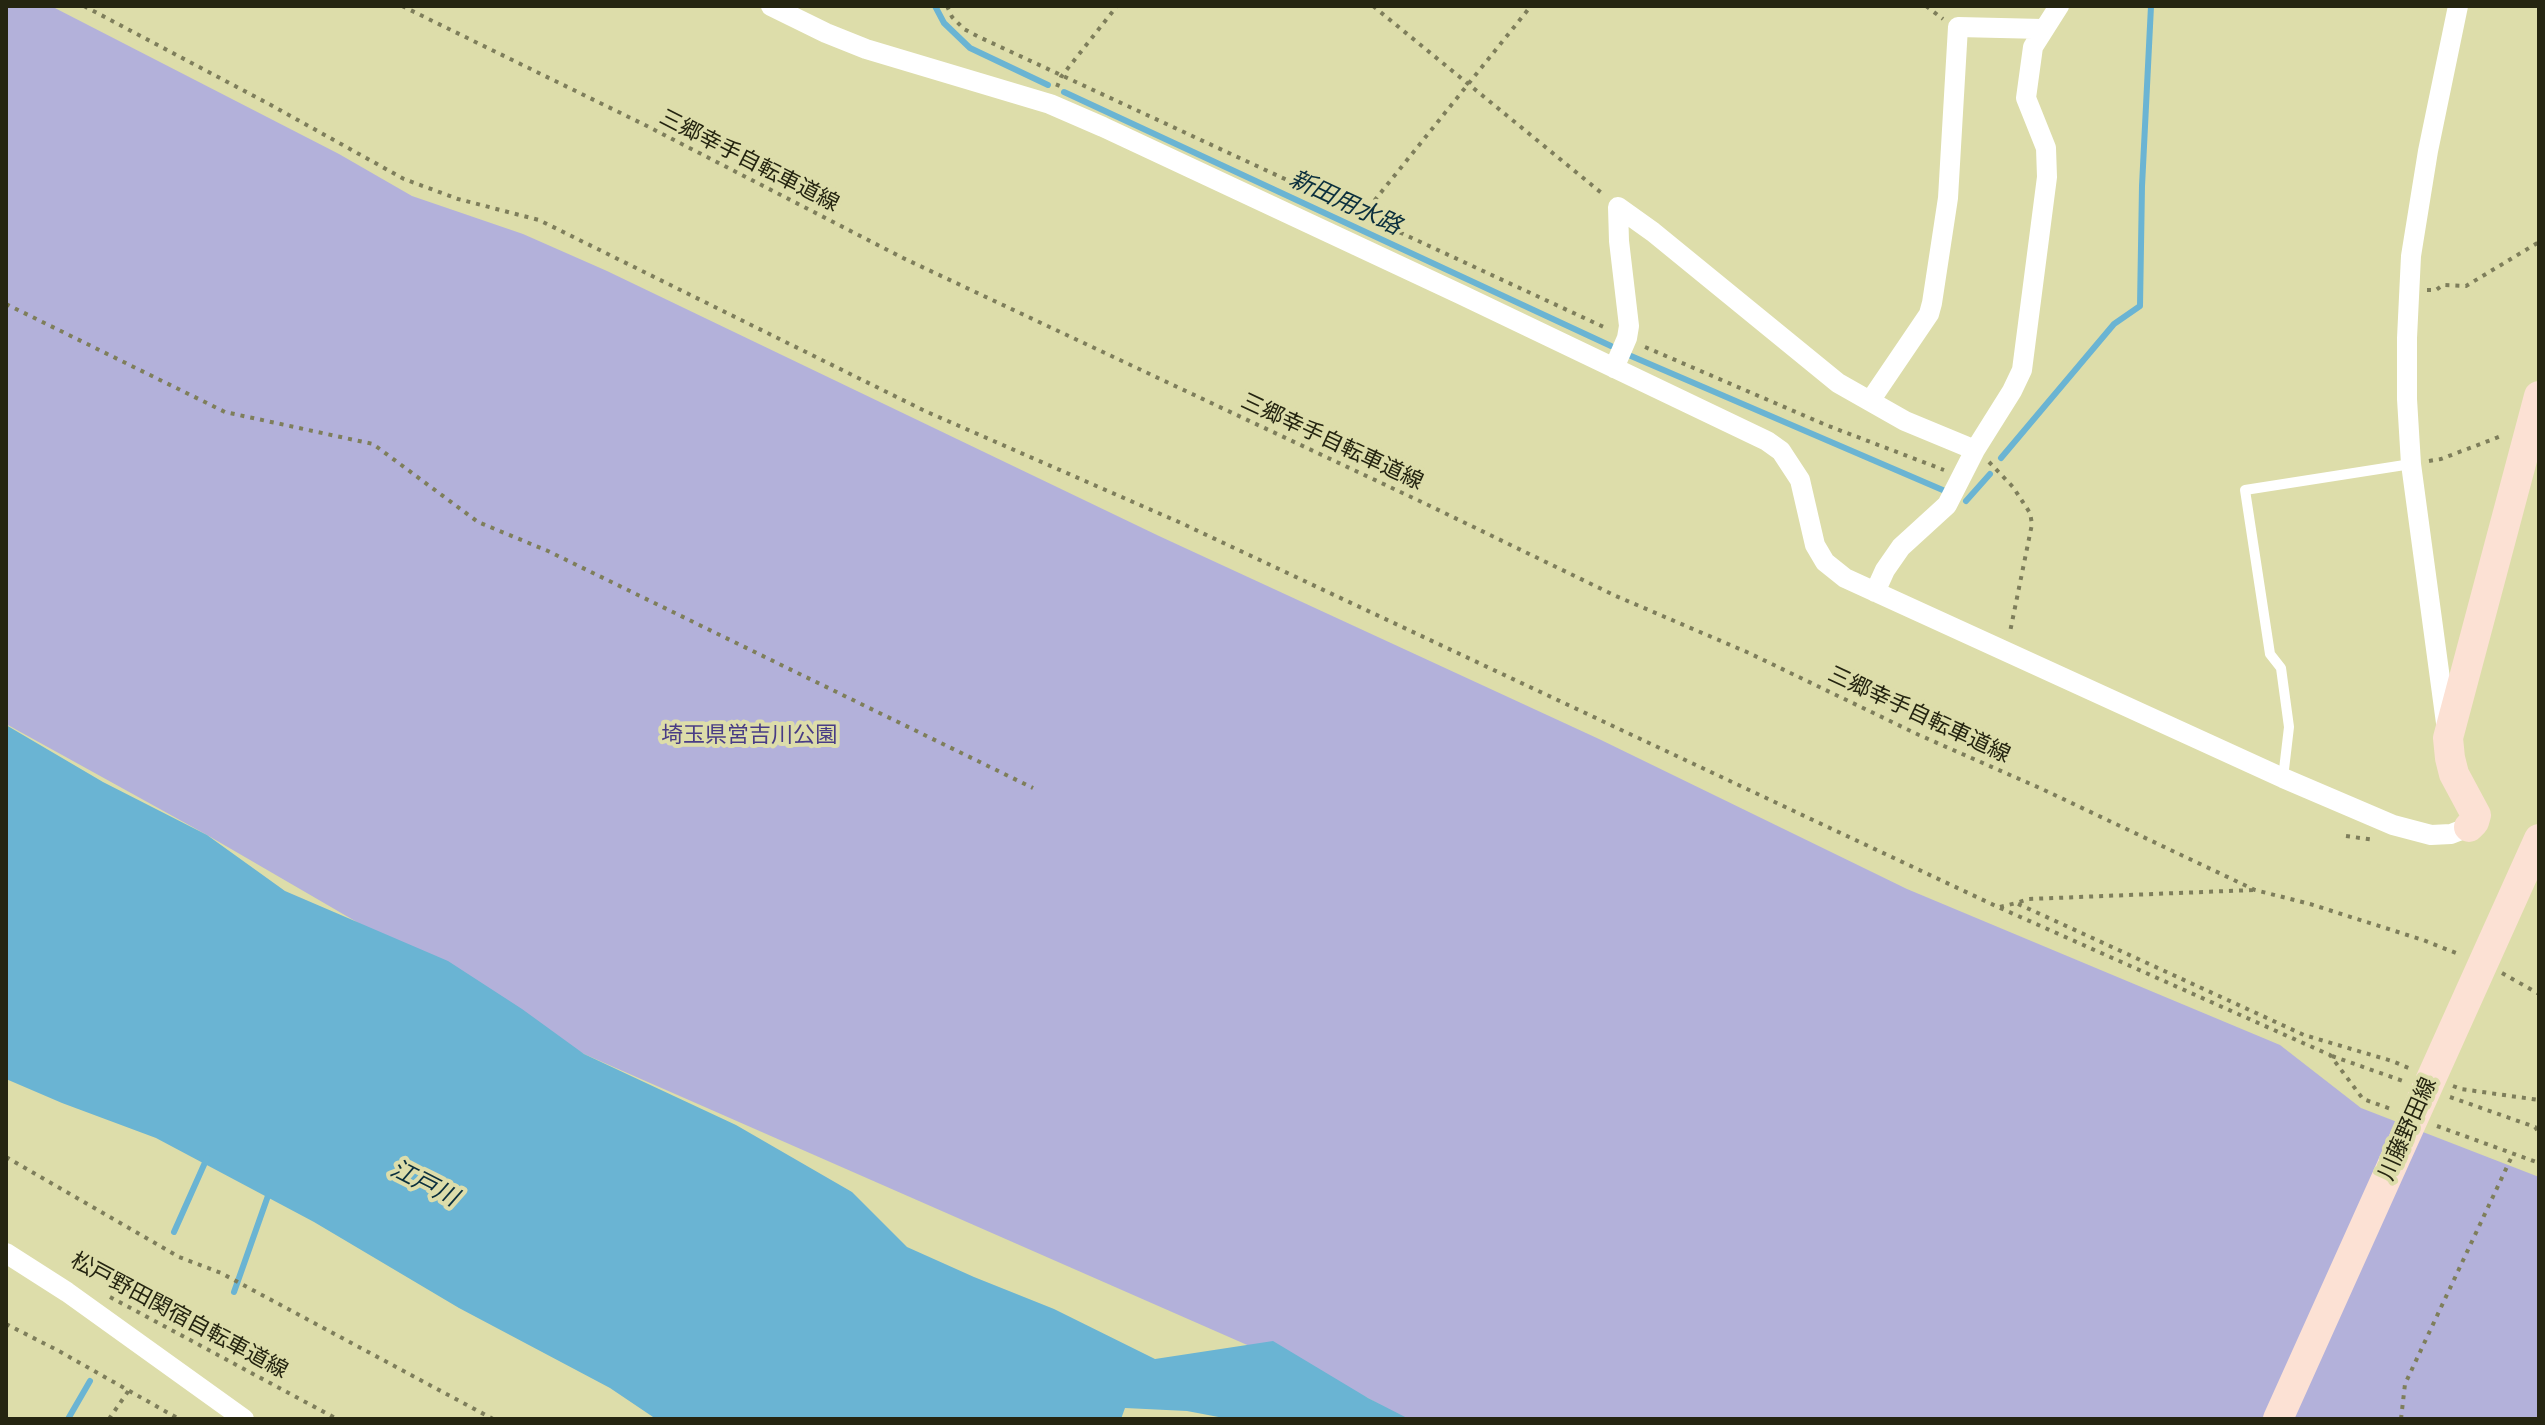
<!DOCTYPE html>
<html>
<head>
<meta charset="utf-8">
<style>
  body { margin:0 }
  #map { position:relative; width:2545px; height:1425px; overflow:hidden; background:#dda; font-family:"IBM Plex Sans",sans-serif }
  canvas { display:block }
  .frame { position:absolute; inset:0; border:8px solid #252511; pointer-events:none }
</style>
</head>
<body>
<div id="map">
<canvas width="2545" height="1425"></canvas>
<div class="frame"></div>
</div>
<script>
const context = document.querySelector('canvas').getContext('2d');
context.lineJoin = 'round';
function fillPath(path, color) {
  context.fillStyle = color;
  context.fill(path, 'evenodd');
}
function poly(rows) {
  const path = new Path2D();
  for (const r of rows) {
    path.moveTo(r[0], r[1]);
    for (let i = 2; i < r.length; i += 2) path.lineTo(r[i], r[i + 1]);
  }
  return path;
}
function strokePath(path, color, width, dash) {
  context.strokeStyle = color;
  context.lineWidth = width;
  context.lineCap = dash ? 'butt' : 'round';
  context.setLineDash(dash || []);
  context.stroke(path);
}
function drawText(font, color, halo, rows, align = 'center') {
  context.font = font + ' "IBM Plex Sans","Noto Sans JP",sans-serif';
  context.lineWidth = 8;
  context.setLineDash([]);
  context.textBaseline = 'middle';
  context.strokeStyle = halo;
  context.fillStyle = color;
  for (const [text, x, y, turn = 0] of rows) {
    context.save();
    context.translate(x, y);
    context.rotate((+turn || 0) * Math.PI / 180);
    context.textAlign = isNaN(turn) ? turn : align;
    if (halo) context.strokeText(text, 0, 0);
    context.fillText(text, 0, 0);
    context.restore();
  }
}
fillPath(poly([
  [6,6,51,6,339,154,412,196,523,234,607,271,1159,536,1599,739,1907,889,2280,1045,2361,1108,2539,1177,2539,1419,1405,1419,1368,1398,584,1054,207,835,6,724]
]), '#b3b1da');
fillPath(poly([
  [6,725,103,782,207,835,285,891,448,961,522,1009,584,1054,736,1125,852,1192,907,1247,974,1277,1054,1309,1155,1359,1273,1341,1368,1398,1409,1419,1229,1419,1187,1411,1125,1408,1121,1419,656,1419,610,1388,459,1308,314,1222,156,1138,62,1103,6,1079]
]), '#6ab4d3');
strokePath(poly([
  [935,6,944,23,970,48,1048,85],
  [1064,92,1611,346],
  [1631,356,1945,491],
  [2001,458,2114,324,2140,306,2142,186,2151,6],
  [1966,501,1990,474],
  [174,1232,207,1158],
  [234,1292,269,1193],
  [68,1419,90,1381]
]), '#6ab4d3', 6);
strokePath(poly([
  [84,6,269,104,404,179,458,199,539,220,925,411,1181,523,1998,907,2330,1055,2363,1099,2391,1109],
  [402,6,643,124,903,258,1426,504,1616,596,1749,653,1919,735,2042,789,2255,890,2310,904,2423,940,2461,955],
  [947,6,952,17,964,29,979,37,1608,329],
  [1373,6,1604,195],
  [1926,6,1943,19],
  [1057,87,1061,77,1117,6],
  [1362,216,1531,6],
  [2427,290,2436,290,2443,285,2466,286,2539,242],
  [6,304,225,412,373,444,478,522,548,551,1033,788],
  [1645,347,1826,425,1944,470],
  [2429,461,2441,459,2504,435],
  [1989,462,2013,487,2030,513,2032,524,2010,632],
  [2346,836,2375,840],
  [2253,890,2029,899,2016,903,2304,1035,2392,1061,2411,1069],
  [2000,907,2016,903],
  [2502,973,2539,994],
  [2332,1056,2403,1081],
  [2453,1086,2461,1089,2539,1100],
  [2450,1097,2535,1127,2539,1133],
  [2437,1126,2539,1163],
  [6,1157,179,1257,221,1273,493,1419],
  [110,1297,337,1419],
  [6,1324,57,1350,179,1419],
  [109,1419,129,1390],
  [2401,1419,2405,1384,2513,1154]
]), '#7e7e5b', 4, [4, 6]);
strokePath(poly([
  [2283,778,2289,727,2281,668,2270,654,2245,490,2411,464]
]), '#fff', 10);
strokePath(poly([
  [771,6,826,33,866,49,1050,104,1103,127,1462,295,1767,441,1781,451,1800,480,1815,545,1825,562,1845,578,2283,778,2393,825,2431,835,2451,834,2469,827],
  [1614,368,1627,338,1629,326,1619,241,1618,207,1653,232,1838,383,1905,421,1975,450],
  [1870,401,1929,314,1932,303,1948,198,1958,27,2043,29],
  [1875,592,1885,570,1901,547,1947,505,1975,450,2012,391,2022,370,2047,177,2046,148,2026,98,2033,47,2059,6],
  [2446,723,2411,464,2407,399,2407,338,2411,256,2428,151,2458,6],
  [6,1253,67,1292,244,1419]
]), '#fff', 20);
strokePath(poly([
  [2469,827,2474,822,2476,815,2454,774,2450,758,2448,738,2539,396],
  [2278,1419,2539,839]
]), '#fce1d4', 30);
drawText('22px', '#252511', '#dda', [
  ["三郷幸手自転車道線",749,161,27],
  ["三郷幸手自転車道線",1332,442,25],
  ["三郷幸手自転車道線",1919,715,25],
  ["川藤野田線",2408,1129,-66],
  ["松戸野田関宿自転車道線",179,1316,28]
]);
drawText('22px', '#483c85', '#dda', [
  ["埼玉県営吉川公園",749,736]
]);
drawText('italic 24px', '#0b2f3d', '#dda', [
  ["新田用水路",1345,203,25],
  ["江戸川",424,1184,27]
]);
</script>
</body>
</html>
